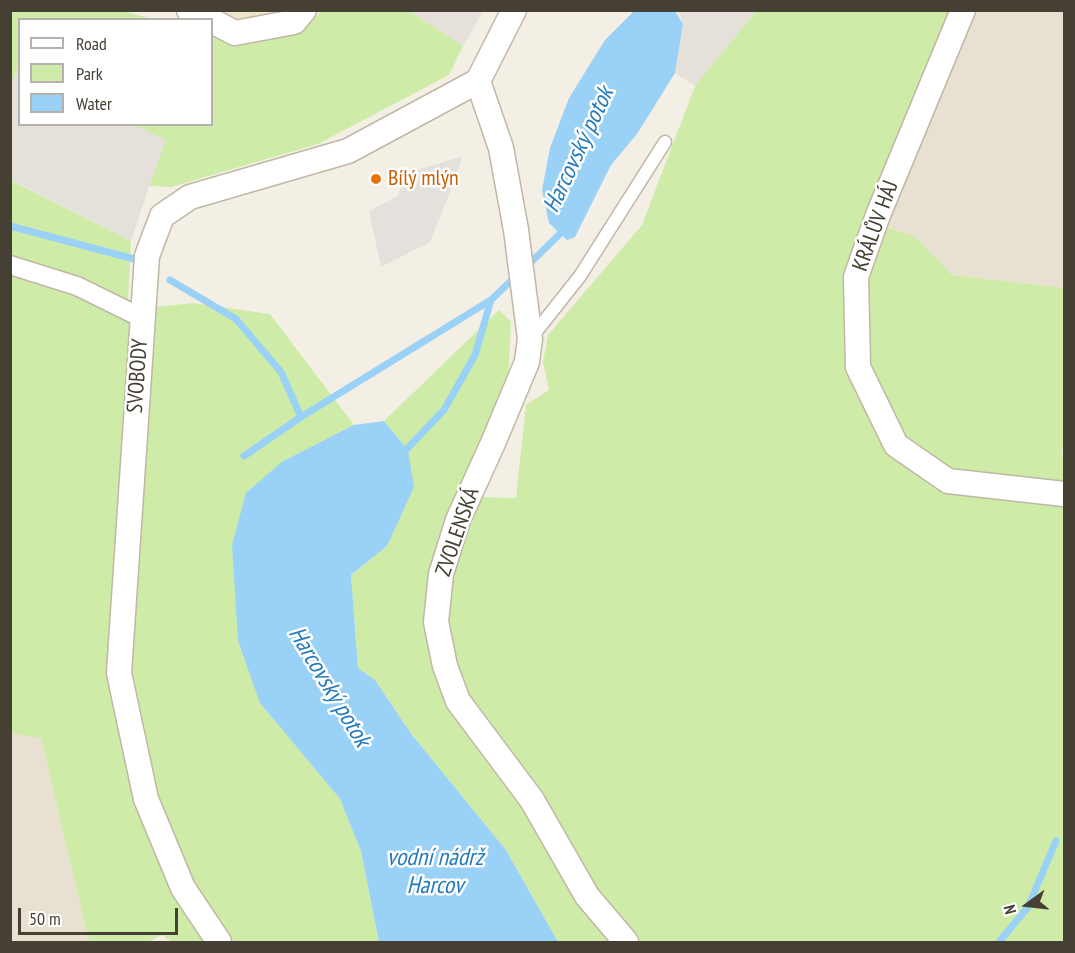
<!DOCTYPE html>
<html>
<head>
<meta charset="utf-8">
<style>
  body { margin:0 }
  #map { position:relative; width:1075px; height:953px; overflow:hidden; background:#f4efe4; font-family:"PT Sans Narrow",sans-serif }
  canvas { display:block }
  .frame { position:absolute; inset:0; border:12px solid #463f33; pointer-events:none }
  .legend { position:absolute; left:18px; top:18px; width:195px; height:108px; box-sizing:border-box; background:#fff; border:2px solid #b5b2ad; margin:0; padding:8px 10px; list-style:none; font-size:18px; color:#463f33 }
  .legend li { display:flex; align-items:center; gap:12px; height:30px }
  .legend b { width:30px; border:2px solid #b5b2ad }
  .north { position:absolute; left:997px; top:875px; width:60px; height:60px; -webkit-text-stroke:4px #fff; paint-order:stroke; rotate:255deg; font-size:16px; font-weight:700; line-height:24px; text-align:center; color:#463f33 }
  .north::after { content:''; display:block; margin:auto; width:21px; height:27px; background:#463f33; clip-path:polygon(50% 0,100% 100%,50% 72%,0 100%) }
  .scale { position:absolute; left:18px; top:908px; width:160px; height:27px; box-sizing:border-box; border:3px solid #463f33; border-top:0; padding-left:8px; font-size:18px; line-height:21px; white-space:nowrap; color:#463f33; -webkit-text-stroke:4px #fff; paint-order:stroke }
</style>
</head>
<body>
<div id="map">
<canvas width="1075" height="953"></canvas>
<div class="frame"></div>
<ul class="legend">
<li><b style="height:8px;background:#fff"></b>Road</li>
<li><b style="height:16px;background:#ceeca8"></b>Park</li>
<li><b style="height:16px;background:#9ad1f7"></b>Water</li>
</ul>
<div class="north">N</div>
<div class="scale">50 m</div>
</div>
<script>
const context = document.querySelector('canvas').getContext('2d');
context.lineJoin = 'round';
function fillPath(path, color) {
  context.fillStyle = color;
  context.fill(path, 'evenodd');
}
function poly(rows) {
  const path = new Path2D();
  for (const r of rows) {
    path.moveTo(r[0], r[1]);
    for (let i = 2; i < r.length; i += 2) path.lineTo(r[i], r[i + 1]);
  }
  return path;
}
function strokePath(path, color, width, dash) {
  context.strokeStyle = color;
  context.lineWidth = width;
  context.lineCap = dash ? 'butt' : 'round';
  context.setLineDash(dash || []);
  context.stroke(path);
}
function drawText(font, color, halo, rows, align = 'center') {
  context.font = font + ' "PT Sans Narrow",sans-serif';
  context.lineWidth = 5;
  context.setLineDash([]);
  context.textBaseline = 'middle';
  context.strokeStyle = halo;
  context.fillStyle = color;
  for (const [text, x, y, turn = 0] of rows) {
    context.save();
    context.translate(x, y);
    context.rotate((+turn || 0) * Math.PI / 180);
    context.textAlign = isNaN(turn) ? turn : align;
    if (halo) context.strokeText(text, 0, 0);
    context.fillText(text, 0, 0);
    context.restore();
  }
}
fillPath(poly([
  [963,11,1064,11,1064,288,952,275,914,236,886,227],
  [11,733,41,737,88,938,91,942,11,942]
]), '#e8e1d1');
fillPath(poly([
  [409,11,483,11,463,46],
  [678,11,756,11,695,86,675,73,683,24],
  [17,68,20,69,20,124,134,125,167,140,149,186,131,241,11,180,11,84]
]), '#e5e0d9');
fillPath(poly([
  [213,11,281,11,236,20]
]), '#eee5cc');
fillPath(poly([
  [11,10,123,11,152,19,20,20,19,69,17,69,11,84],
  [321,11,409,11,463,46,449,75,318,144,171,187,149,186,166,140,134,125,212,124,212,37,234,44,302,32],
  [756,11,963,11,886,227,914,236,952,275,1064,288,1064,431,1062,455,1064,458,1064,942,633,942,463,696,444,625,450,572,478,497,516,498,526,405,549,390,543,362,548,335,642,225,695,86],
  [10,180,131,241,128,303,11,257],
  [11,273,74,293,119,311,193,303,270,314,354,425,283,461,260,703,340,799,361,851,379,942,172,942,162,935,148,942,91,942,88,938,41,738,11,733],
  [499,310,511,322,508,383,453,512,435,662,617,942,558,942,506,850,412,735,375,680,358,668,351,575,387,546,408,450,384,421]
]), '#ceeca8');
fillPath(poly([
  [462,156,456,177,430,242,381,267,369,211,398,196,405,174]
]), '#e4e1dd');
fillPath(poly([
  [635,10,675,11,683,24,675,73,637,134,611,165,575,237,567,240,549,223,542,190,550,148,569,98,605,40],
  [384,421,408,450,414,487,387,546,351,575,358,668,375,680,412,735,506,850,558,942,379,942,361,851,340,799,260,703,238,641,232,545,246,493,283,461,354,425]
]), '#9ad1f7');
strokePath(poly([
  [10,226,134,259],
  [526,267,567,227],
  [170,280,236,319,281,372,301,417,244,456],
  [301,417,491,300],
  [403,453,444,410,475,355,491,300,515,277],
  [999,942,1028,907,1056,841]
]), '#9ad1f7', 7);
const service = poly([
  [531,338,580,276,665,142]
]);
const pedestrian = poly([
  [10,265,77,286,142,318]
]);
const minor = poly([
  [189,10,208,20],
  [963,10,878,215,856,277,858,367,896,445,948,481,1064,494],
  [212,21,235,33,294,22,304,10],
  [478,81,501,148,516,230,530,339,527,362,493,443,458,520,441,574,436,622,445,666,458,701,532,800,587,896,626,942],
  [219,942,183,888,146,799,119,673,147,256,162,216,190,197,348,151,478,81,514,10]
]);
strokePath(service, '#c0b7a6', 15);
strokePath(pedestrian, '#c0b7a6', 21);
strokePath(minor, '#c0b7a6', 27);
strokePath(service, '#fff', 12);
strokePath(pedestrian, '#fff', 18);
strokePath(minor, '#fff', 24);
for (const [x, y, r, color] of [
  [376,179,6,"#e8710a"]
]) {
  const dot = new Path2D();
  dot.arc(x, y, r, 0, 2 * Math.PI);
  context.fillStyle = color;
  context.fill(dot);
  strokePath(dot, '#fff', 2);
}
drawText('22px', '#c56008', '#fff', [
  ["Bílý mlýn",388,179]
], 'left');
drawText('22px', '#463f33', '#fff', [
  ["KRÁLŮV HÁJ",876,226,-70],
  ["SVOBODY",138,376,-86],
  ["ZVOLENSKÁ",458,532,-71]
]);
drawText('italic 24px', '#237bbb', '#fff', [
  ["Harcovský potok",579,150,-65],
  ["Harcovský potok",329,687,59],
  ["vodní nádrž",435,858],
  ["Harcov",435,886]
]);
</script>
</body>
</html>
